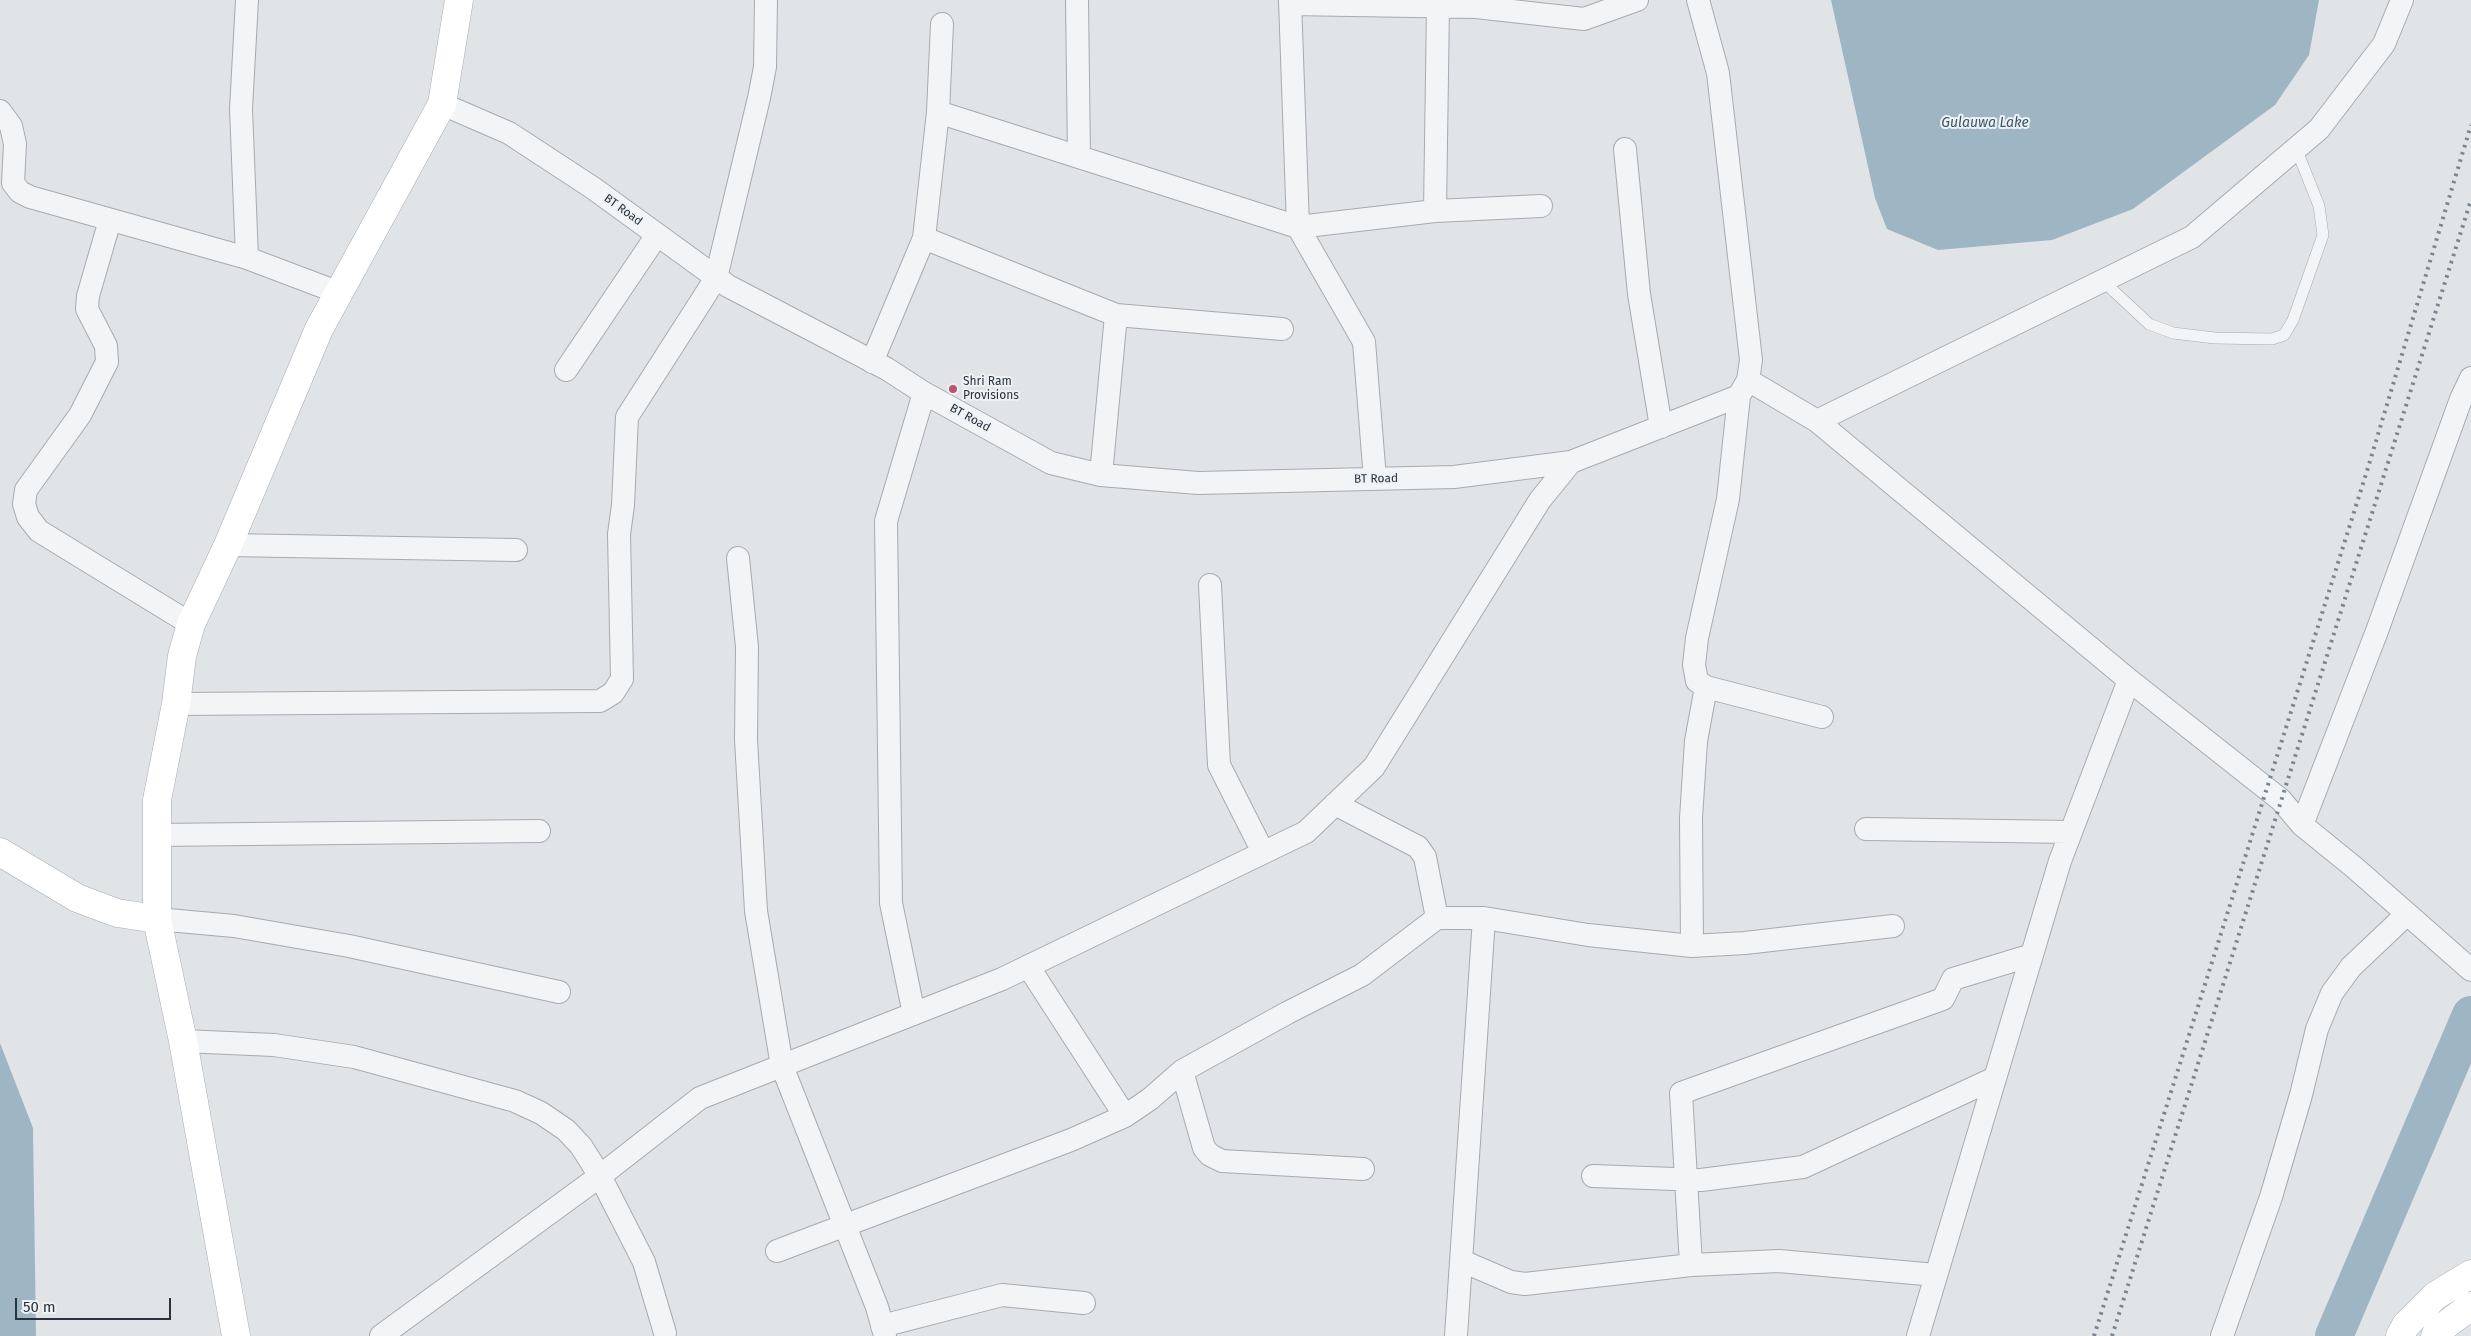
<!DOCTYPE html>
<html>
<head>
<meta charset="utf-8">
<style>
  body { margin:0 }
  #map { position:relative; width:2471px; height:1336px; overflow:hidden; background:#e0e4e7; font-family:"Fira Sans",sans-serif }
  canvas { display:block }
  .scale { position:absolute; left:15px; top:1298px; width:156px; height:22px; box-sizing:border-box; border:2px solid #2a333d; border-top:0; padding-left:6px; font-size:15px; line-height:18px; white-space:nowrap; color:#2a333d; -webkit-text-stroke:4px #eff2f5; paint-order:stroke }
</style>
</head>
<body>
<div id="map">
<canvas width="2471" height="1336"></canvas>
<div class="scale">50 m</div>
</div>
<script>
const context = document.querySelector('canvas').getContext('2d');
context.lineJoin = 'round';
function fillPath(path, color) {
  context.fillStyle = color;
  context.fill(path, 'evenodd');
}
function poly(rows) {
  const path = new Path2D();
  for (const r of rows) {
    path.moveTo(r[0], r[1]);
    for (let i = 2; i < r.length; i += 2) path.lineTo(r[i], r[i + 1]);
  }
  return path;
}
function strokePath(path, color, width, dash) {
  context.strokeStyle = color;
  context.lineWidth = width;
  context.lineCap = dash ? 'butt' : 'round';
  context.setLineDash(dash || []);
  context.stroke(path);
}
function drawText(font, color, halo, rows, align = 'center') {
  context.font = font + ' "Fira Sans",sans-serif';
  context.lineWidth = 4;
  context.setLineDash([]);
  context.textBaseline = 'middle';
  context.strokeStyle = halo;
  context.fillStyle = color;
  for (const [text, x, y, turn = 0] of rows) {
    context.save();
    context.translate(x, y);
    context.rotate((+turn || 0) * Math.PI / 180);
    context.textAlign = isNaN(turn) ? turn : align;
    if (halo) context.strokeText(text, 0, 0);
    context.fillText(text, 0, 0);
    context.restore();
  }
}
fillPath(poly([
  [1831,0,2319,0,2309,55,2275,105,2133,209,2052,240,1938,250,1887,229,1875,198],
  [0,1043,33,1128,36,1336,0,1336]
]), '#9eb5c4');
strokePath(poly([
  [2334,1336,2471,1015]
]), '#9eb5c4', 38);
const lane = poly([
  [2103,281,2149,324,2173,333,2215,338,2272,339,2284,335,2293,320,2323,235,2319,206,2296,148]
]);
const street = poly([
  [247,0,241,109,247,258],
  [1077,0,1079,157],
  [1290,0,1298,227,1364,342,1375,479],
  [1290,4,1476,7,1584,19,1637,0],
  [442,104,509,133,593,188,728,286,887,369,924,393,1051,463,1101,475,1198,483,1454,477,1571,462],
  [0,111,11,126,15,144,13,183,20,192,30,197,247,258,337,292],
  [938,112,942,24],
  [1625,149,1639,294,1661,427],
  [1435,211,1438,6],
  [110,220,88,296,87,309,106,346,107,362,80,415,26,490,24,504,28,517,39,531,191,624],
  [924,238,1116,315,1282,329],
  [872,362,924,238,938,112,1298,227,1435,211,1541,206],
  [566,370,657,235],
  [1748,380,1817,421,2129,680,2281,800,2302,825,2355,868,2471,970],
  [1739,396,1728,499,1697,638,1694,665,1697,681,1706,687,1822,717],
  [1817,421,2192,237,2319,129,2384,44,2402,0],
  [1101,475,1116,315],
  [228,545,516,550],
  [738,558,747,647,746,740,756,911,782,1066,877,1307,885,1336],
  [1210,585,1219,765,1263,852],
  [176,704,600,701,613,693,622,679,619,534,623,505,627,417,716,278,759,98,765,67,766,0],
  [1335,804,1418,847,1425,857,1437,918],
  [2302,825,2377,631,2461,399,2471,378],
  [1866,829,2070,832],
  [155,835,539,831],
  [157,919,234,926,349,946,559,992],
  [1692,946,1691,818,1696,741,1706,687],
  [1028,966,1125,1116],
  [914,1014,891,903,886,521,924,393],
  [183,1041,274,1045,354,1057,515,1101,541,1113,566,1130,581,1146,600,1176,644,1262,665,1333],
  [1182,1071,1204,1148,1210,1155,1222,1161,1363,1169],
  [1593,1176,1701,1180,1803,1167,1995,1078],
  [777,1251,1071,1140,1125,1116,1150,1099,1182,1071,1287,1013,1362,975,1437,918,1484,918,1588,935,1692,946,1745,943,1893,926],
  [1462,1261,1511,1282,1525,1284,1691,1265,1779,1261,1936,1275],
  [1691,1265,1681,1093,1943,999,1953,979,2032,955],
  [882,1326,1002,1295,1084,1303],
  [381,1336,600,1176,700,1098,1002,979,1306,832,1374,767,1540,500,1571,462,1739,396,1748,380,1751,360,1718,73,1698,0],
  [1456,1336,1484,918],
  [1918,1336,2060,861,2129,680],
  [2222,1336,2271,1197,2301,1095,2317,1029,2332,993,2351,967,2407,914]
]);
const secondary = poly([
  [0,852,77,898,117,913,157,919],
  [236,1336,183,1041,157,919,157,800,176,704,182,656,191,624,228,545,319,329,442,104,459,0],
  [2400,1336,2406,1325,2435,1296,2471,1274],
  [2435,1336,2439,1330,2471,1306]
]);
strokePath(lane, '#a6abb1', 12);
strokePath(street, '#a6abb1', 24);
strokePath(secondary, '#a6abb1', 29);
strokePath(lane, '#f2f4f6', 11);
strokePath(street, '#f2f4f6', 22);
strokePath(secondary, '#fff', 28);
strokePath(poly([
  [2094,1336,2367,471,2471,125],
  [2112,1336,2471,200]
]), '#7b858f', 4, [2.5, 5]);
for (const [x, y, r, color] of [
  [953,389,5,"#c0516f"]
]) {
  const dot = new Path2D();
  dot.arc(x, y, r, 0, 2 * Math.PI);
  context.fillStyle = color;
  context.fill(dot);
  strokePath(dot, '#eff2f5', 2);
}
drawText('12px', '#2a333d', '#eff2f5', [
  ["BT Road",623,210,36],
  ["BT Road",970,418,29],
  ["BT Road",1376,479,-1]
]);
drawText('12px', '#2a333d', '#eff2f5', [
  ["Shri Ram",963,382],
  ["Provisions",963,396]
], 'left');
drawText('italic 14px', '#38566d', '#eff2f5', [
  ["Gulauwa Lake",1985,123]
]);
</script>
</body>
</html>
